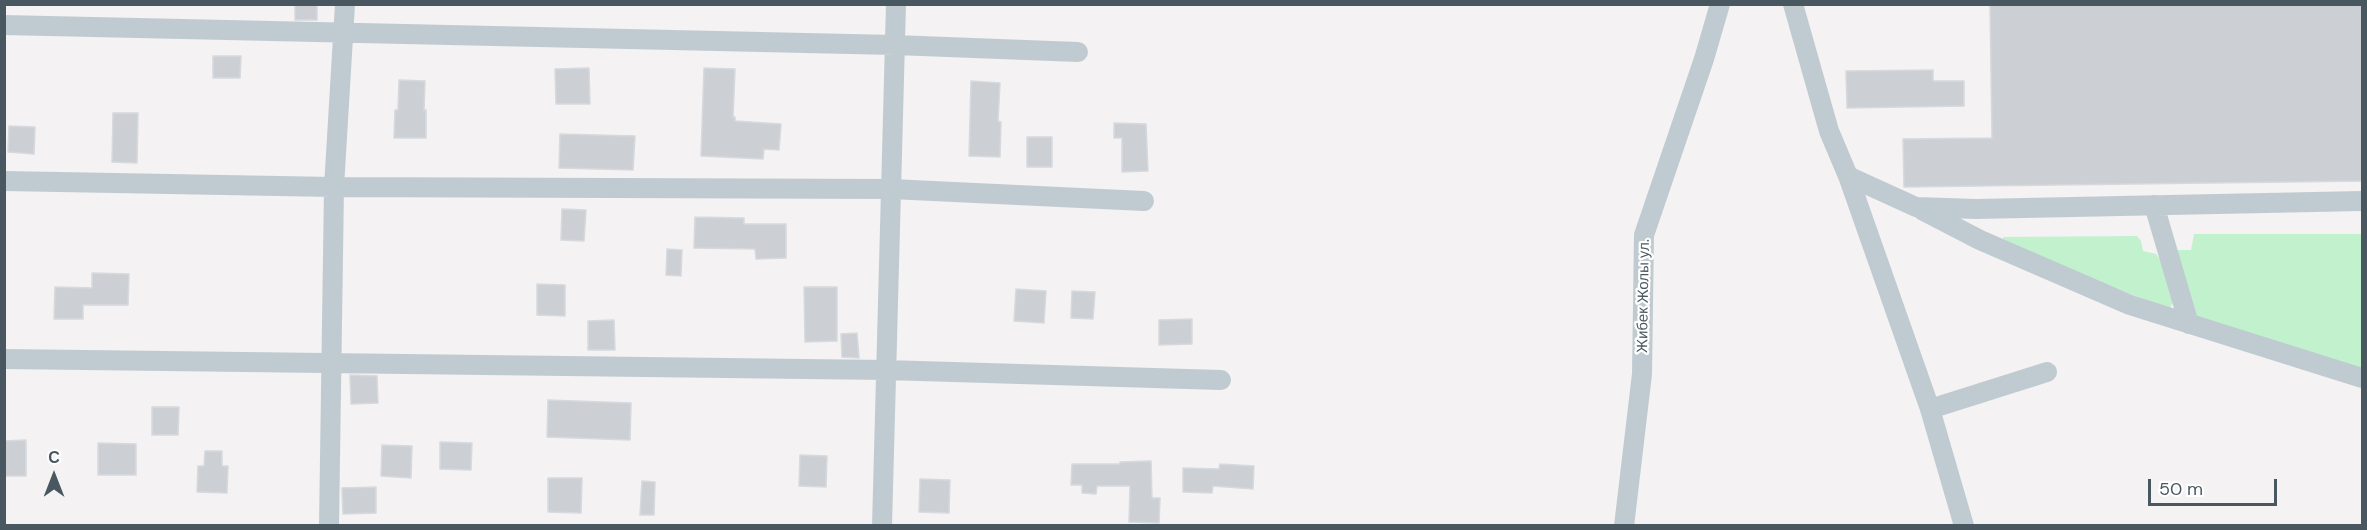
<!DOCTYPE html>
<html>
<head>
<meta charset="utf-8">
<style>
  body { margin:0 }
  #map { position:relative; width:2367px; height:530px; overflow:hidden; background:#f4f2f2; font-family:"DM Sans",sans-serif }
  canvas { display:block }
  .frame { position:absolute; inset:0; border:6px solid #495860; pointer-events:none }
  .north { position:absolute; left:24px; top:446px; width:60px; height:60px; -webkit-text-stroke:4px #fff; paint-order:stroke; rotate:0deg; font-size:16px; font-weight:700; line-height:24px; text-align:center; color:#495860 }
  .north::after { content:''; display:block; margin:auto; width:21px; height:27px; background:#495860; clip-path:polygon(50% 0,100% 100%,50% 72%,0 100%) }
  .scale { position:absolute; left:2148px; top:479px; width:129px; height:27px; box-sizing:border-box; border:3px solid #495860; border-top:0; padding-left:8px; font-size:18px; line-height:21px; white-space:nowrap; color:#495860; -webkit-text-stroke:4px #fff; paint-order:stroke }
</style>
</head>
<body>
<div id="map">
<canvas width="2367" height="530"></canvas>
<div class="frame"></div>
<div class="north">С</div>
<div class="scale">50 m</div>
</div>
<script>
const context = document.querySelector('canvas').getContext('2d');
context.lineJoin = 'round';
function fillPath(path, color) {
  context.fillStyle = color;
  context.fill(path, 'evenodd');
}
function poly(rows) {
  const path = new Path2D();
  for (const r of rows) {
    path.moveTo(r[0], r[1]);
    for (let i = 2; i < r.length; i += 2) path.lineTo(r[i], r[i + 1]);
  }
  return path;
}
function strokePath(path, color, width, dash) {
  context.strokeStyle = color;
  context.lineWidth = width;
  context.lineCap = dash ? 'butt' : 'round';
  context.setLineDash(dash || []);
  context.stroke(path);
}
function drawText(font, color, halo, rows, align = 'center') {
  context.font = font + ' "DM Sans",sans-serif';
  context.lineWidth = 4.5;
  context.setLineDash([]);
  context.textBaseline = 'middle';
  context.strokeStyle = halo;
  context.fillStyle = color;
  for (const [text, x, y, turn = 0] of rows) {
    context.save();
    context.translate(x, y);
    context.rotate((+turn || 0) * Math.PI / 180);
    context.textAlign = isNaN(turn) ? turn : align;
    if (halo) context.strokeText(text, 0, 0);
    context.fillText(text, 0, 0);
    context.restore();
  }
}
fillPath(poly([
  [2194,234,2362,234,2362,368,2196,321,2177,256,2178,250,2191,250],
  [2137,236,2141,241,2143,251,2156,254,2161,261,2173,302,2169,310,2003,242,2003,237]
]), '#c2f1ce');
const building = poly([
  [295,4,317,4,317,20,295,20,295,4],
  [1990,4,2362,4,2362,181,1904,187,1903,139,1992,138,1990,4],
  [213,56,241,56,240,78,213,78,213,56],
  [589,68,590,104,556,104,555,69,589,68],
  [704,68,735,69,733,117,735,117,735,121,781,124,779,150,764,149,763,159,701,156,704,68],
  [1933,70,1933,81,1964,81,1964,106,1847,108,1846,71,1933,70],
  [399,80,425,81,424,110,426,110,426,138,394,138,395,110,398,110,399,80],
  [971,81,1000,83,998,121,1001,122,1000,157,969,156,971,81],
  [113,113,138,113,137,163,112,162,113,113],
  [1114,123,1146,124,1148,171,1122,172,1122,138,1114,138,1114,123],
  [9,126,35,127,34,154,8,152,9,126],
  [560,134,635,136,633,170,559,168,560,134],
  [1027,137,1052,137,1052,167,1027,167,1027,137],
  [562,209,586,210,584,241,561,240,562,209],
  [695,217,744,218,744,224,786,224,786,258,756,259,755,249,694,248,695,217],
  [667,249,682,250,681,276,666,275,667,249],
  [92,273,129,274,128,305,83,305,83,319,54,319,55,287,92,288,92,273],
  [537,284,565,285,565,316,537,315,537,284],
  [804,287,837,287,837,341,805,342,804,287],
  [1016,289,1046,291,1044,323,1014,321,1016,289],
  [1072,291,1095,292,1093,319,1071,318,1072,291],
  [1192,319,1192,344,1159,345,1159,320,1192,319],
  [614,320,615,350,588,350,588,321,614,320],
  [857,333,859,358,842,357,841,334,857,333],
  [350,375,377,376,378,403,351,404,350,375],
  [548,400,631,403,630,440,547,437,548,400],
  [152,407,179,407,178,435,152,435,152,407],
  [26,440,26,476,4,476,4,441,26,440],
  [440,442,472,443,471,470,440,469,440,442],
  [98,443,136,444,136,475,98,475,98,443],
  [382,445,412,446,411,478,381,476,382,445],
  [205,451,222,451,222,466,228,466,227,493,197,492,198,466,204,466,205,451],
  [800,455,827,456,826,487,799,486,800,455],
  [1151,461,1152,498,1160,498,1159,523,1129,522,1130,486,1097,486,1096,494,1082,493,1082,485,1071,485,1072,464,1120,464,1120,462,1151,461],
  [1220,464,1254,466,1253,489,1213,486,1212,493,1183,492,1183,468,1219,469,1220,464],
  [548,478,582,478,581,513,548,512,548,478],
  [920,479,950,480,949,513,919,512,920,479],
  [642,481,655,482,654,515,640,515,642,481],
  [376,487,376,513,343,514,342,488,376,487]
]);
fillPath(building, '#ccd0d4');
strokePath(building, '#d6d9dd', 1.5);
strokePath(poly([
  [1793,4,1829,131,1848,176,1916,207,1976,209,2362,201],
  [4,25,895,45,1078,52],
  [1848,176,1930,409,2047,372],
  [4,181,334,187,891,189,1144,201],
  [2154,205,2189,324],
  [1922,210,1980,240,2130,305,2362,378],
  [4,359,886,370,1221,380],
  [1930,409,1964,526],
  [329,526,334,187,345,4],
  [882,526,896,4],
  [1624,526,1642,374,1644,235,1704,59,1720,4]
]), '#c0cbd1', 20);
drawText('15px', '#495860', '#fff', [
  ["Жибек Жолы ул.",1644,296,-89]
]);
</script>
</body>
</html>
